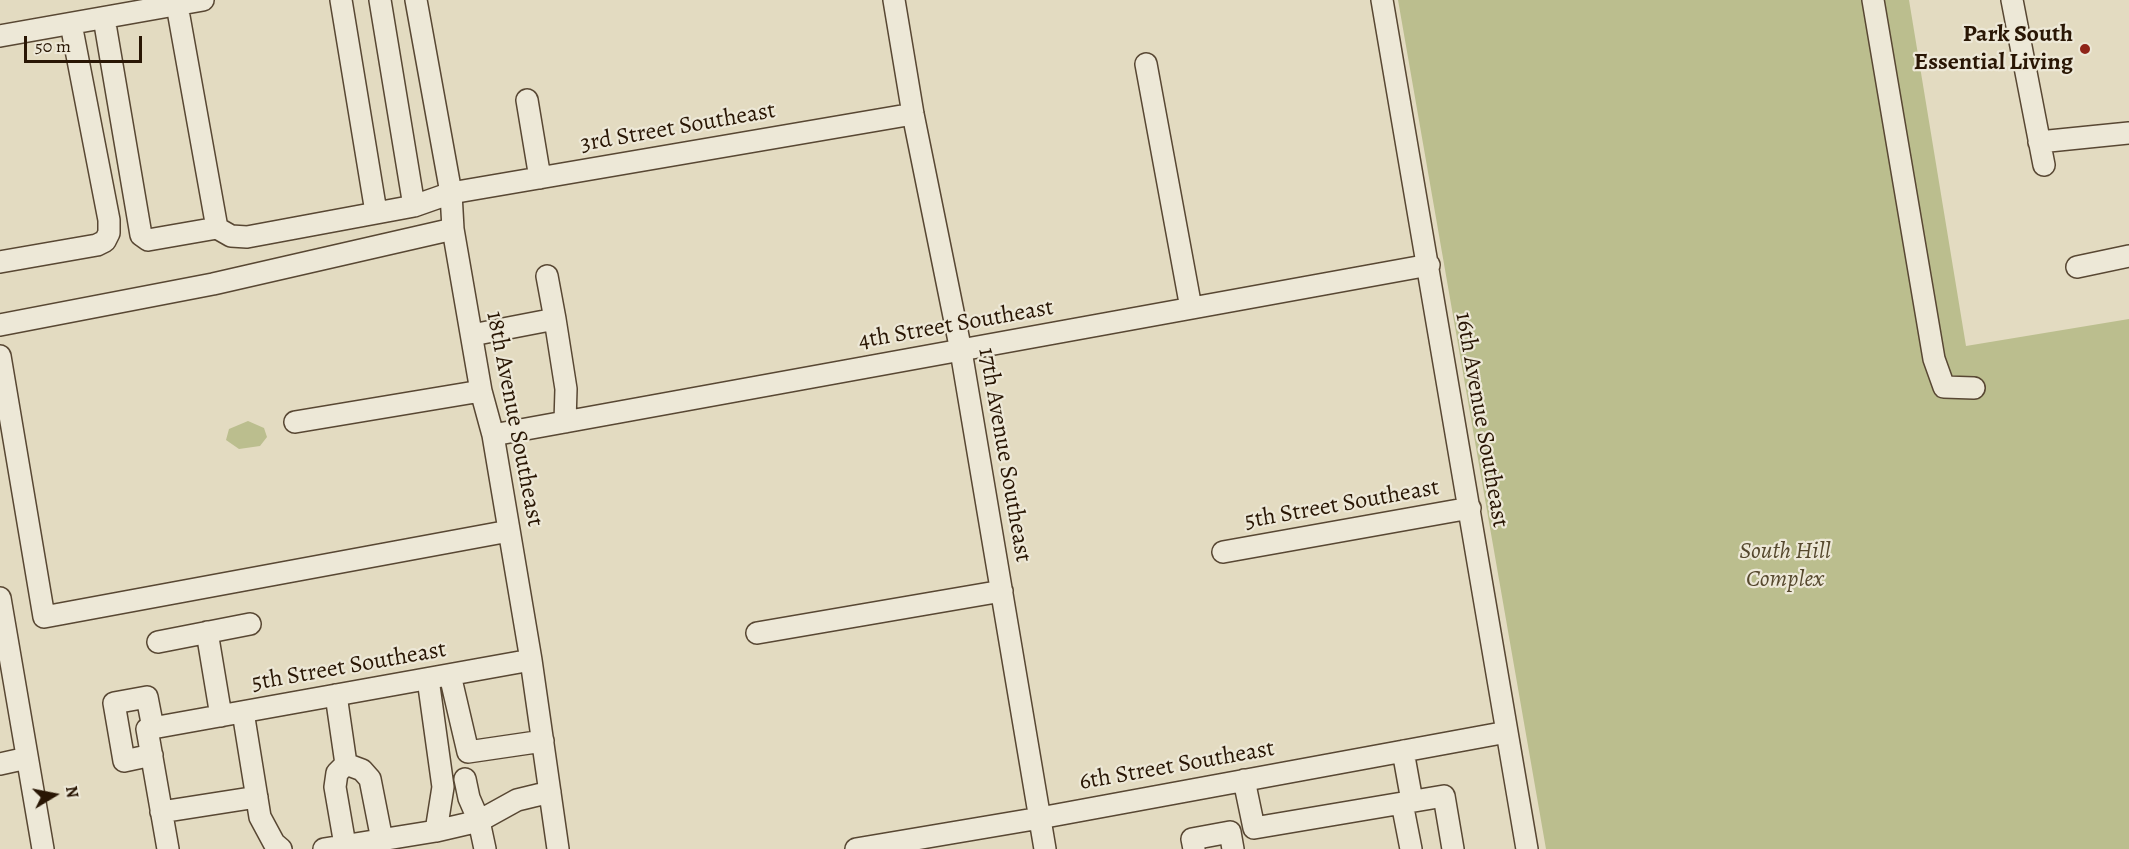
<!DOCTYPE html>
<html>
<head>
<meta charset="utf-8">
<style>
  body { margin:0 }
  #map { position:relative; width:2129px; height:849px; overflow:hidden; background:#e3dbc1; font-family:Alegreya,serif }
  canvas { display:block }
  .north { position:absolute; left:24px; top:765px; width:60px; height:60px; -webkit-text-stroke:4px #ede8d7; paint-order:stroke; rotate:80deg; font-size:16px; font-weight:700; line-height:24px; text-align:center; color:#291604 }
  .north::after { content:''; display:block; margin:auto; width:21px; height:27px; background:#291604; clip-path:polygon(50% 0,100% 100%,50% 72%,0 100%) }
  .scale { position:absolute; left:24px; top:36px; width:118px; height:27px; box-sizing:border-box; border:3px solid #291604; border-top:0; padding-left:8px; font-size:18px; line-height:21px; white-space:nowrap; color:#291604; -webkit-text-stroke:4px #ede8d7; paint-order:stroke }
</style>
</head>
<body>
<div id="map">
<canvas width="2129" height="849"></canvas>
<div class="north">N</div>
<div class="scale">50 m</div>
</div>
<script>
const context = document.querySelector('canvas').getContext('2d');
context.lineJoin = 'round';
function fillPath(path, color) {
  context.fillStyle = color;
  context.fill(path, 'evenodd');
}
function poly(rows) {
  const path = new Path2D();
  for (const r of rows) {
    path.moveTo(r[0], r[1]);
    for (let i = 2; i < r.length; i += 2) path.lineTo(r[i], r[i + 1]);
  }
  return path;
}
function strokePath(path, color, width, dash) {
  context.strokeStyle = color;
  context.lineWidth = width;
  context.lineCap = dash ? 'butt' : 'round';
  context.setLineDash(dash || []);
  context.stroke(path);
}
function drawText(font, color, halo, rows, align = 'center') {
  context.font = font + ' Alegreya,serif';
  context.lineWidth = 4.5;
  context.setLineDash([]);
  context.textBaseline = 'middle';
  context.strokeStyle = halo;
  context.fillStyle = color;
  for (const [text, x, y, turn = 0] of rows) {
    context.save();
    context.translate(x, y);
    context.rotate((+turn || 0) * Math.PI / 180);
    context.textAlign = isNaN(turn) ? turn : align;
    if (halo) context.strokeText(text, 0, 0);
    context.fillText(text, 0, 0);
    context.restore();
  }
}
fillPath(poly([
  [1398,0,1909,0,1966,346,2129,319,2129,849,1546,849],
  [248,421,264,428,267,437,260,446,239,449,226,440,229,429]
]), '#bbbe8e');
const minor = poly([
  [341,0,376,212],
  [380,0,414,206],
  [416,0,451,193,453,229,481,391,493,435,531,660,558,849],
  [894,0,913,114,961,351,1045,849],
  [1382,0,1527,849],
  [1873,0,1934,359,1944,387,1974,388],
  [2012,0,2044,165],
  [104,18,141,235,148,240,217,228,177,5],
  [0,36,203,0],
  [1146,64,1191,308],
  [527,100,540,178],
  [2039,142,2129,133],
  [217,228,231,236,247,237,414,206,451,193,913,114],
  [0,262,97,245,105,241,109,233,109,220,71,24],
  [2077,267,2129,256],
  [555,319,566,389,565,422],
  [0,325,213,284,453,229],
  [472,335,555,319,547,276],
  [0,356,44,617,509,531],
  [295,422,481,391],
  [493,435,1429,265],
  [1223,552,1470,508],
  [0,598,43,849],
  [207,632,221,716],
  [757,633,1002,591],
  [158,642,250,624],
  [450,675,468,752,543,741],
  [428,679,443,787,436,831,479,821,517,800,550,792],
  [336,695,346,764,362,770,370,779,382,840],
  [243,712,260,817,274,843,281,849],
  [1403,751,1412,801],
  [152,755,124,761,114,703,147,697,153,728],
  [0,764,27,758],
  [465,779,469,798,479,821,485,849],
  [1244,780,1254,828,1444,796,1453,849],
  [1402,803,1411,849],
  [161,812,257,797],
  [345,845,335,787,337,773,346,764],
  [168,849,147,729,531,660],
  [324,849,436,831],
  [856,849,1040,818,1507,732],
  [1194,849,1192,839,1230,832,1233,849]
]);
strokePath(minor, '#584733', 24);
strokePath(minor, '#ede8d7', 21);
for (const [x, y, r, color] of [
  [2085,49,6,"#8f2418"]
]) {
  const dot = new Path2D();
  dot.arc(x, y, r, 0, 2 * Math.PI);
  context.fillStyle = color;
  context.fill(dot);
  strokePath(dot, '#ede8d7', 2);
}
drawText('bold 24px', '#291604', '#ede8d7', [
  ["Park South",2073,35],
  ["Essential Living",2073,63]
], 'right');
drawText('24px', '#291604', '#ede8d7', [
  ["3rd Street Southeast",678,128,-10],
  ["4th Street Southeast",956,325,-10],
  ["18th Avenue Southeast",514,419,79],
  ["16th Avenue Southeast",1481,420,80],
  ["17th Avenue Southeast",1004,455,80],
  ["5th Street Southeast",1342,505,-10],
  ["5th Street Southeast",349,667,-10],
  ["6th Street Southeast",1177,766,-10]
]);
drawText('italic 24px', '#55482d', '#ede8d7', [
  ["South Hill",1785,552],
  ["Complex",1785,580]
]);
</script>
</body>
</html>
